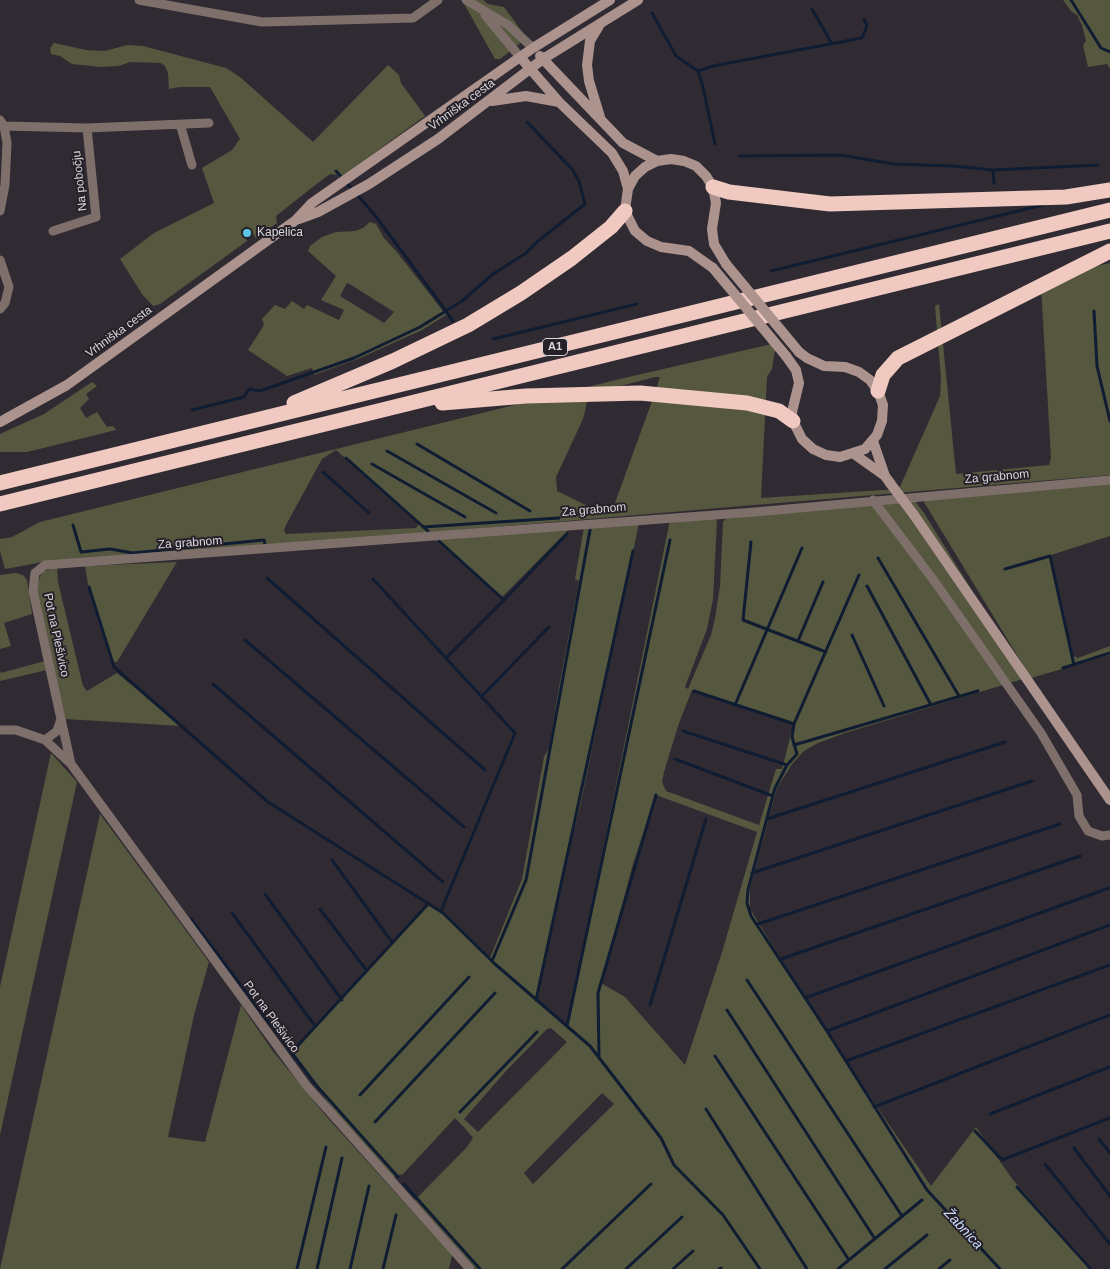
<!DOCTYPE html>
<html>
<head>
<meta charset="utf-8">
<style>
  body { margin:0 }
  canvas { display:block; background:#302b33 }
</style>
</head>
<body>
<canvas width="1110" height="1269"></canvas>
<script>
const context = document.querySelector('canvas').getContext('2d');
context.lineJoin = 'round';
function fillPath(path, color) {
  context.fillStyle = color;
  context.fill(path, 'evenodd');
}
function poly(rows) {
  const path = new Path2D();
  for (const r of rows) {
    path.moveTo(r[0], r[1]);
    for (let i = 2; i < r.length; i += 2) path.lineTo(r[i], r[i + 1]);
  }
  return path;
}
function strokePath(path, color, width, dash) {
  context.strokeStyle = color;
  context.lineWidth = width;
  context.lineCap = dash ? 'butt' : 'round';
  context.setLineDash(dash || []);
  context.stroke(path);
}
function drawText(font, color, halo, rows, align = 'center') {
  context.font = font + ' Helvetica,sans-serif';
  context.lineWidth = 4;
  context.setLineDash([]);
  context.textBaseline = 'middle';
  context.strokeStyle = halo;
  context.fillStyle = color;
  for (const [text, x, y, turn = 0] of rows) {
    context.save();
    context.translate(x, y);
    context.rotate((+turn || 0) * Math.PI / 180);
    context.textAlign = isNaN(turn) ? turn : align;
    if (halo) context.strokeText(text, 0, 0);
    context.fillText(text, 0, 0);
    context.restore();
  }
}
fillPath(poly([
  [462,0,483,0,488,4,504,7,527,38,500,59,495,59],
  [1063,0,1110,0,1110,69,1107,64,1088,67,1083,45,1086,41,1082,25,1077,15,1071,11],
  [54,43,86,50,105,51,127,45,143,46,226,68,240,77,313,142,388,65,399,75,401,83,425,116,340,178,337,175,330,174,314,186,276,216,277,223,256,238,247,226,241,230,247,241,160,304,153,306,142,294,120,259,154,233,214,203,202,168,232,150,240,139,210,87,179,87,169,89,168,73,165,66,161,63,130,62,119,66,101,67,72,64,60,56,51,54,50,48],
  [370,222,376,224,384,238,396,251,446,315,422,330,360,358,314,375,312,368,287,376,248,350,264,325,262,319,275,305,285,309,292,301,304,309,307,305,339,320,344,310,321,300,336,276,308,251,310,246,322,237,336,232,355,231,363,228],
  [347,283,348,283,394,312,384,323,340,296],
  [1110,263,1110,475,139,557,54,560,5,569,0,551,0,539,12,537,40,522,620,379,776,343,772,369,767,377,761,498,899,489,940,396,941,378,935,306,939,304,956,474,1049,465,1051,458,1041,286,1086,268],
  [655,377,660,377,651,404,612,511,594,509,557,491,556,477,583,419,589,394],
  [336,450,419,524,416,528,286,534,284,530,286,525,322,459],
  [92,382,97,386,86,394,89,399,80,408,86,418,97,412,107,427,113,426,116,430,27,452,0,452,0,434,44,414],
  [1110,483,1110,536,1051,555,1052,568,1073,656,1078,658,1110,646,1110,655,1031,678,924,502,927,499],
  [915,501,924,513,1026,678,845,733,818,743,804,751,792,764,777,788,750,889,750,909,821,1025,931,1186,976,1127,1013,1180,1093,1269,476,1269,415,1200,467,1147,473,1138,464,1127,455,1118,403,1174,393,1177,342,1121,291,1053,429,903,441,911,490,958,522,879,544,757,549,748,559,687,579,581,575,579,584,527,639,523,581,802,561,883,536,998,567,1026,670,520,714,517,717,521,713,599,707,629,685,687,688,689,711,635,715,618,720,586,723,522,728,516],
  [692,690,794,722,782,769,776,769,759,825,666,791,662,782,664,772,679,723],
  [656,795,757,832,723,949,685,1065,625,997,601,983,633,864],
  [551,1028,567,1042,478,1132,464,1119,506,1071,547,1029],
  [602,1093,614,1104,533,1184,524,1173],
  [569,529,503,596,499,596,436,540],
  [177,562,117,662,111,662,89,590,85,566],
  [57,567,58,582,83,686,87,691,117,673,181,726,65,719,36,588,42,572],
  [15,573,23,575,27,580,32,614,4,623,11,646,0,649,0,575],
  [45,661,47,670,0,681,0,671,1,673],
  [51,753,77,782,0,1135,0,987],
  [100,814,209,962,194,1015,168,1137,205,1142,241,1005,272,1050,326,1116,452,1255,449,1269,0,1269]
]), '#55573e');
strokePath(poly([
  [1071,0,1101,48,1110,52],
  [812,9,832,44],
  [652,13,676,56,698,71,703,87,715,144],
  [698,71,713,66,862,38,867,26,864,19],
  [739,156,841,155,894,164,953,166,993,170,994,183],
  [993,170,1098,165],
  [336,171,374,214,446,311,462,301,493,274,526,253,538,241,585,204,579,181,572,169,527,122],
  [771,271,1043,205],
  [1094,311,1097,366,1110,421],
  [493,339,637,304],
  [192,410,244,397,249,389,260,391,354,358,420,327,446,311,453,321],
  [417,444,530,511],
  [387,451,496,513],
  [346,458,428,531],
  [372,464,465,517],
  [323,472,369,513],
  [73,525,81,552,110,549,133,553,264,540,265,545],
  [423,527,559,518],
  [439,541,504,600,446,658],
  [751,542,743,620,826,652],
  [878,558,959,696],
  [1005,569,1050,556,1074,665],
  [859,575,794,724,792,737,797,754,787,765,775,788,748,890,747,903,751,916,827,1031,927,1190,1000,1269],
  [267,578,485,770],
  [373,579,515,733,441,911],
  [867,586,931,705],
  [89,587,114,667,268,802,443,913,495,964,590,1046,661,1138,674,1165,723,1215,760,1269],
  [504,600,567,534],
  [852,635,884,706],
  [245,640,464,827],
  [798,641,823,582],
  [1063,668,1110,653],
  [213,684,443,882],
  [694,691,794,724],
  [481,697,549,627],
  [735,705,802,548],
  [683,731,787,765],
  [794,745,978,691],
  [675,759,773,796],
  [767,819,1005,742],
  [332,860,392,942],
  [752,873,1032,781],
  [265,894,342,1000],
  [320,909,367,971],
  [232,913,315,1026],
  [191,919,316,1085,398,1177],
  [758,924,1060,824],
  [781,959,1080,856],
  [492,961,526,880,590,530],
  [747,980,902,1216],
  [805,998,1109,888],
  [536,1000,633,551],
  [650,1005,706,819],
  [727,1010,875,1239],
  [567,1026,670,540],
  [827,1031,1110,925],
  [291,1053,429,903],
  [715,1056,849,1260],
  [599,1058,598,993,656,795],
  [846,1061,1110,965],
  [360,1095,469,977],
  [874,1107,1110,1015],
  [706,1109,807,1269],
  [460,1112,537,1032],
  [990,1114,1110,1067],
  [375,1122,495,993],
  [975,1131,1002,1160,1110,1118],
  [1099,1139,1110,1153],
  [1074,1148,1110,1196],
  [1045,1164,1110,1244],
  [404,1184,480,1269],
  [1017,1187,1091,1269],
  [297,1269,326,1147],
  [317,1269,342,1158],
  [350,1269,369,1186],
  [383,1269,396,1215],
  [562,1269,651,1184],
  [626,1269,682,1217],
  [673,1269,693,1251],
  [719,1269,721,1268],
  [838,1269,922,1200],
  [885,1269,927,1235],
  [939,1269,950,1260]
]), '#0f1c31', 3);
strokePath(poly([
  [139,0,262,22,413,18,438,0],
  [466,0,508,25,533,48],
  [485,15,520,57],
  [0,120,4,126,7,143,5,185,0,211],
  [180,124,192,165],
  [4,126,87,128,209,123],
  [53,231,96,217,87,128],
  [0,260,9,287,5,303,0,309],
  [873,500,935,582,1041,733,1077,795,1079,816,1088,831,1102,836,1110,835],
  [61,719,71,764],
  [0,730,16,730,45,740,71,764,306,1085,470,1269],
  [45,740,57,731,61,719,33,591,35,573,45,565,755,512,1110,480]
]), '#7e6f6b', 9);
strokePath(poly([
  [599,26,590,41,587,65,589,81,600,117],
  [540,56,623,143,657,161],
  [520,57,559,102,612,153,623,171,628,189],
  [492,101,526,96,559,102],
  [299,219,318,212,369,184,438,139,543,59,638,0],
  [713,268,689,251,661,247,647,241,635,231,625,211,626,203,628,189,635,176,645,167,657,161,671,159,684,161,696,166,706,176,713,187,716,203,712,229,714,244,726,264],
  [786,356,796,370,799,383,792,412,793,421,802,439,813,449,826,455,840,457,865,449,877,435,882,421,883,405,878,391,870,380,859,372,845,367,824,366,807,358,799,352],
  [0,422,67,385,296,220,312,203,533,48,610,0],
  [873,441,885,476,890,483],
  [854,454,885,476],
  [914,515,1110,800]
]), '#ac938e', 10);
strokePath(poly([
  [713,187,729,192,830,204,1066,197,1110,190],
  [878,391,883,375,898,358,1110,251],
  [294,403,393,361,468,325,521,293,572,258,611,227,625,211],
  [442,403,526,396,640,393,747,403,779,411,793,421],
  [0,483,1110,210],
  [0,504,1110,231]
]), '#f0c9c1', 15);
strokePath(poly([
  [726,264,799,352],
  [713,268,786,356],
  [890,483,914,515]
]), '#ac938e', 10);
for (const [x, y, r, color] of [
  [247,233,5,"#5bc8e6"]
]) {
  const dot = new Path2D();
  dot.arc(x, y, r, 0, 2 * Math.PI);
  context.fillStyle = color;
  context.fill(dot);
  strokePath(dot, '#262129', 2);
}
for (const [x, y, w] of [
  [555,347,25]
]) {
  const box = new Path2D();
  box.roundRect(x - w / 2, y - 8.5, w, 17, 4);
  context.fillStyle = '#262129';
  context.fill(box);
  strokePath(box, '#dad7dc', 1);
}
drawText('bold 11px', '#dad7dc', null, [
  ["A1",555,347]
]);
drawText('12px', '#dad7dc', '#262129', [
  ["Vrhniška cesta",462,105,-36],
  ["Na pobočju",80,181,-96],
  ["Vrhniška cesta",119,332,-36],
  ["Za grabnom",997,477,-5],
  ["Za grabnom",594,510,-5],
  ["Za grabnom",190,543,-4],
  ["Pot na Plešivico",56,635,78],
  ["Pot na Plešivico",271,1017,54]
]);
drawText('12px', '#dad7dc', '#262129', [
  ["Kapelica",257,233]
], 'left');
drawText('italic 14px', '#c8dbf8', '#262129', [
  ["Žabnica",963,1229,47]
]);
</script>
</body>
</html>
